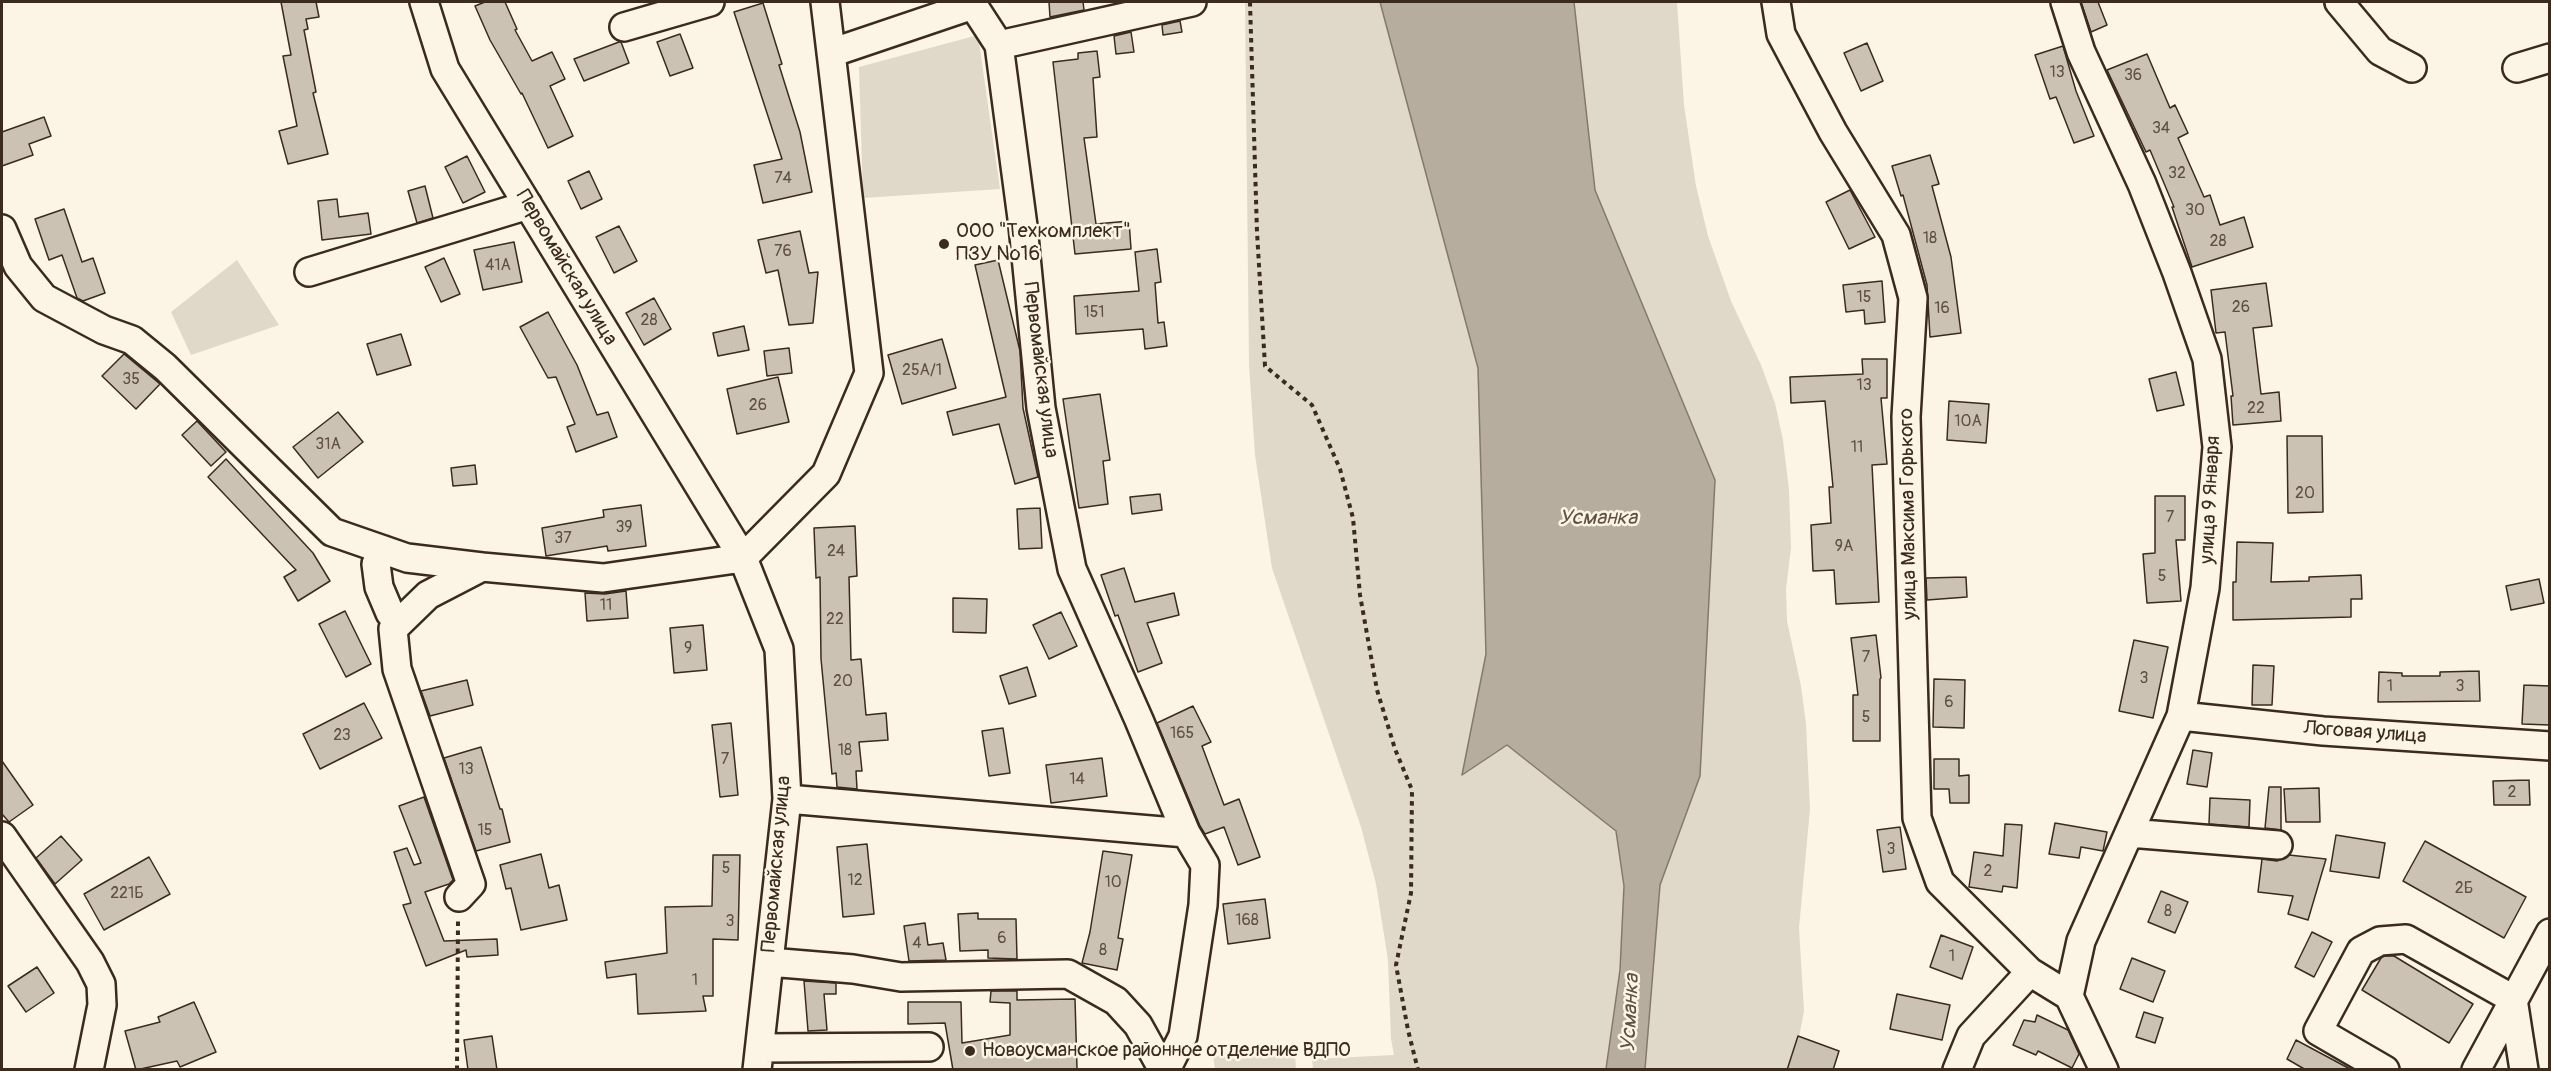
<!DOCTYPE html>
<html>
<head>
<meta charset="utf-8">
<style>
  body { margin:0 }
  #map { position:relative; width:2551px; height:1071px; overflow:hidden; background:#fcf5e5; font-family:Pangolin,sans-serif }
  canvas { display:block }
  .frame { position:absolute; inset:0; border:3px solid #3b2a1e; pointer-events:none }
</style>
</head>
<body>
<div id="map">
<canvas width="2551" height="1071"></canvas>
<div class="frame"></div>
</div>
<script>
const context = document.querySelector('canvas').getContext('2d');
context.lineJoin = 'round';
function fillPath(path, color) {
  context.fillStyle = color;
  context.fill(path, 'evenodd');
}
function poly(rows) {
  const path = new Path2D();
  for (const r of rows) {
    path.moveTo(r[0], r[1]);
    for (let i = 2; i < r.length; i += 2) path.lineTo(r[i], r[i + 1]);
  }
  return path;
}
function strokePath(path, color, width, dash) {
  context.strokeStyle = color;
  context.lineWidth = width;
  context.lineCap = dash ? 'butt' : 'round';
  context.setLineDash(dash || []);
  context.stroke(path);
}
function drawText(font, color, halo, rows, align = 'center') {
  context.font = font + ' Pangolin,sans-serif';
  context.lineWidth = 5;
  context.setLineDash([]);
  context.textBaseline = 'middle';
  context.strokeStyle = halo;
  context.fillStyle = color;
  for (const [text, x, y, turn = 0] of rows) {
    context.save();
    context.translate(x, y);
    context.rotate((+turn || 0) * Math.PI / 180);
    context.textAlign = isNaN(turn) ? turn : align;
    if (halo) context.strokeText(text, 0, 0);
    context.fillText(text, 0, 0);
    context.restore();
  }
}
fillPath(poly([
  [1245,2,1677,2,1684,105,1696,186,1708,236,1731,301,1761,365,1775,403,1783,440,1789,490,1791,548,1786,589,1787,621,1801,686,1806,724,1810,809,1799,928,1804,1011,1793,1069,1313,1069,1312,1059,1394,1055,1391,1039,1388,960,1376,884,1361,827,1272,568,1255,455,1249,365],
  [978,35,1000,189,863,198,859,67],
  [237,260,279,325,191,355,171,312],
  [1295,1055,1296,1069,1215,1069,1213,1056]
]), '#e0d8c8');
const water = poly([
  [1380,2,1574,2,1595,190,1715,480,1700,776,1660,885,1645,1069,1606,1069,1620,970,1624,886,1616,831,1507,745,1462,775,1486,654,1478,368,1380,2]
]);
fillPath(water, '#b7ad9e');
strokePath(water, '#85796b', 1.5);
const building = poly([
  [281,2,316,2,319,17,306,19,308,29,304,30,316,92,313,93,328,154,288,164,279,131,297,126,283,56,291,55,281,2],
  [485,2,505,2,517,29,515,30,532,61,552,52,565,79,550,86,573,136,548,148,522,93,521,94,490,40,475,6,485,2],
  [1049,2,1083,2,1084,10,1050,17,1049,2],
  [2081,2,2098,2,2107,25,2091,32,2081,2],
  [763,3,782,64,779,65,800,132,812,192,763,203,754,165,782,159,734,12,763,3],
  [1180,21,1182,32,1163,35,1162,25,1180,21],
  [1131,32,1134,52,1116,54,1114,36,1131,32],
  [680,34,693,68,670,76,657,42,680,34],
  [619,42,621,42,629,63,584,81,574,59,619,42],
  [1867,43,1883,81,1861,91,1844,53,1867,43],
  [2063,46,2076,91,2094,136,2074,143,2056,97,2050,99,2035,55,2063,46],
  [1097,51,1100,77,1093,78,1097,137,1084,138,1096,224,1129,221,1131,249,1075,254,1053,62,1078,59,1078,53,1097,51],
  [2147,54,2170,108,2175,105,2188,133,2178,138,2204,197,2210,195,2220,225,2244,217,2253,247,2192,267,2172,207,2174,207,2150,150,2146,152,2107,70,2147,54],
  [44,117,51,136,29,144,33,155,2,166,2,132,44,117],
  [1930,155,1939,184,1932,186,1951,257,1961,333,1930,337,1927,285,1903,195,1901,196,1892,166,1930,155],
  [467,156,485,192,463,203,445,167,467,156],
  [589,171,602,199,581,209,568,181,589,171],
  [425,186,433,218,417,223,408,191,425,186],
  [1850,190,1875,237,1849,249,1826,202,1850,190],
  [337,199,339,217,368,213,371,234,322,240,318,201,337,199],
  [64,209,82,262,93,258,105,293,83,301,77,298,62,255,49,260,35,219,64,209],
  [619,226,637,261,614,273,596,237,619,226],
  [800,231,809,273,818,272,813,323,789,325,778,270,766,273,758,240,800,231],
  [514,242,522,282,483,290,474,250,514,242],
  [1157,249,1161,282,1155,283,1158,323,1164,322,1167,346,1145,349,1143,329,1076,334,1074,296,1139,291,1135,252,1157,249],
  [444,258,460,294,441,302,425,267,444,258],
  [998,260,1020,351,1023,408,1038,477,1015,484,999,424,953,435,947,412,1006,397,975,265,998,260],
  [1882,281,1885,322,1865,324,1864,310,1846,312,1843,285,1882,281],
  [2266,283,2272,326,2253,328,2261,394,2279,392,2281,421,2233,425,2231,396,2233,396,2225,332,2216,333,2211,290,2266,283],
  [654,298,671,329,644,345,626,313,654,298],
  [548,312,577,365,597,415,608,412,617,437,576,452,567,427,575,424,556,377,548,378,520,327,548,312],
  [744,326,749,350,718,356,713,333,744,326],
  [401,334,411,365,377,375,367,344,401,334],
  [942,339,956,388,902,404,888,355,942,339],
  [789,348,792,373,767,376,764,351,789,348],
  [124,354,160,384,136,409,102,376,124,354],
  [1862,359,1887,359,1887,398,1881,398,1887,464,1872,465,1879,602,1836,604,1834,570,1813,571,1811,525,1831,523,1829,487,1833,487,1825,401,1791,403,1790,377,1863,374,1862,359],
  [2176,372,2184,405,2157,411,2149,379,2176,372],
  [778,377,789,422,737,434,727,389,778,377],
  [1100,394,1110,460,1103,461,1108,504,1079,508,1063,399,1100,394],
  [1949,401,1989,404,1986,443,1947,440,1949,401],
  [338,412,363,442,318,478,293,447,338,412],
  [197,421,226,452,211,466,182,435,197,421],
  [2287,436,2322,436,2323,512,2288,513,2287,436],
  [226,459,313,553,330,581,298,601,284,577,296,570,208,477,226,459],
  [475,465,477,484,453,486,451,468,475,465],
  [1160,494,1162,510,1132,514,1130,497,1160,494],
  [2155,496,2185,496,2185,540,2176,540,2181,601,2147,603,2143,554,2155,553,2155,496],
  [641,505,646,546,608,551,607,546,546,556,542,528,604,517,603,510,641,505],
  [1040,508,1042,548,1019,549,1017,509,1040,508],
  [855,526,857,576,849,577,851,660,861,659,866,715,886,713,888,740,859,742,862,771,856,771,857,789,837,787,836,773,832,774,821,659,820,577,816,578,814,528,855,526],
  [2237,542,2273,543,2271,582,2309,581,2309,577,2361,575,2362,599,2351,599,2351,617,2233,620,2233,582,2236,582,2237,542],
  [1124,568,1135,602,1174,593,1179,615,1147,623,1162,663,1138,672,1118,615,1115,616,1101,575,1124,568],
  [1966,577,1967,597,1927,600,1926,578,1966,577],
  [2539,579,2544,603,2511,610,2506,586,2539,579],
  [626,591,628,618,587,621,585,593,605,594,626,591],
  [953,598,987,599,986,633,953,632,953,598],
  [345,611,371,664,346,677,319,624,345,611],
  [1061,612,1077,646,1049,659,1033,625,1061,612],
  [703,625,707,670,674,673,670,628,703,625],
  [1876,635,1881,678,1880,679,1880,741,1853,741,1853,695,1858,695,1851,638,1876,635],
  [2134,640,2168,647,2153,718,2119,711,2134,640],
  [2253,665,2274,666,2272,705,2252,705,2253,665],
  [1027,667,1036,696,1009,704,1000,676,1027,667],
  [2479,671,2480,701,2378,702,2379,672,2402,673,2402,676,2440,676,2440,672,2479,671],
  [1934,679,1965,680,1964,728,1933,727,1934,679],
  [467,680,473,705,430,716,421,691,467,680],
  [2524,685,2550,686,2550,725,2522,724,2524,685],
  [364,703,382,738,320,769,303,734,364,703],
  [1193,706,1211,742,1202,746,1224,805,1239,799,1260,857,1238,865,1224,827,1205,834,1200,826,1157,723,1193,706],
  [731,723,738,795,720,797,712,725,731,723],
  [1003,728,1010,773,989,776,982,731,1003,728],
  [481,747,500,809,502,809,510,842,476,851,444,758,481,747],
  [2193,750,2212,753,2207,787,2187,784,2193,750],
  [1102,758,1107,796,1051,803,1046,765,1102,758],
  [1934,759,1959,759,1959,776,1969,775,1969,803,1950,803,1949,789,1934,789,1934,759],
  [2,761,33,805,9,822,2,814,2,761],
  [2529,780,2530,805,2494,805,2493,781,2529,780],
  [2269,787,2281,787,2281,830,2265,828,2269,787],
  [2319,788,2320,822,2286,822,2284,789,2319,788],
  [424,797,453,880,449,884,425,892,444,941,497,939,498,955,467,957,466,950,426,966,403,905,411,903,394,852,407,848,414,865,421,863,399,806,424,797],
  [2210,798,2250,800,2249,827,2209,824,2210,798],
  [2055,823,2107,832,2103,851,2081,847,2079,858,2049,854,2055,823],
  [2005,824,2022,825,2017,888,2003,886,2002,892,1969,887,1974,852,2003,856,2005,824],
  [1900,827,1906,869,1883,872,1877,830,1900,827],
  [2336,835,2385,843,2379,878,2330,871,2336,835],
  [61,836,82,860,55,884,36,858,61,836],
  [2425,841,2526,897,2504,938,2403,881,2425,841],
  [867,844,874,914,843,917,837,847,867,844],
  [1103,851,1132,855,1118,938,1123,939,1117,970,1082,963,1090,932,1103,851],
  [541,854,549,888,559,885,567,920,521,930,511,888,506,889,500,865,541,854],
  [713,855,740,855,738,940,713,939,713,996,703,996,706,1011,638,1014,636,974,607,978,605,962,667,953,665,907,712,906,713,855],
  [2289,855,2326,859,2308,920,2288,914,2293,896,2258,892,2262,859,2277,861,2289,855],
  [149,857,170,894,104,930,84,894,149,857],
  [2161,891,2188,902,2175,933,2148,922,2161,891],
  [1265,899,1270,938,1228,944,1223,904,1265,899],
  [978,913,978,919,1016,919,1017,959,988,958,988,950,960,951,958,914,978,913],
  [925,923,928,945,943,943,946,960,909,961,904,926,925,923],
  [2312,932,2332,942,2314,977,2295,967,2312,932],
  [1941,935,1973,947,1962,979,1930,967,1941,935],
  [2384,956,2394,956,2473,1004,2449,1043,2362,990,2381,958,2384,956],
  [2132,958,2165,971,2153,1002,2120,989,2132,958],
  [37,967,54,993,26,1012,8,986,37,967],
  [804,981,836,983,836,994,824,994,827,1030,808,1031,804,981],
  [991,991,1017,991,1017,1000,1075,999,1077,1069,953,1070,945,1023,908,1024,908,1002,961,1002,962,1043,1010,1035,1010,1003,990,1002,991,991],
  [1897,994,1950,1005,1942,1040,1890,1029,1897,994],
  [194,1002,216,1052,180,1067,177,1061,136,1070,125,1031,160,1022,158,1017,194,1002],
  [2144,1012,2163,1018,2155,1043,2136,1037,2144,1012],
  [2037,1015,2068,1030,2079,1054,2072,1068,2038,1051,2036,1055,2013,1045,2024,1020,2035,1022,2037,1015],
  [492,1036,497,1070,468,1070,464,1040,492,1036],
  [1798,1036,1839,1051,1833,1070,1787,1070,1798,1036],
  [2296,1040,2352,1070,2306,1070,2287,1059,2296,1040]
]);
fillPath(building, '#ccc2b3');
strokePath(building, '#3b2a1e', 1.5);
const minor = poly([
  [424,2,445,69,743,558,779,649,787,799,757,1070],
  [1776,2,1781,34,1833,132,1896,235,1913,298,1906,417,1917,818,1940,882,2030,972,2069,996],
  [2065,2,2081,52,2142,184,2177,273,2207,359,2217,447,2205,588,2181,716,2081,941,2069,996,2104,1070],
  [2339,2,2380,51,2412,68],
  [624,27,710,2],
  [999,45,1192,2],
  [831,53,973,5,999,45,1023,226,1041,408,1072,569,1139,720,1186,833],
  [2517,68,2550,58],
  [2,229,18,266,44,298,104,330,132,340,165,367,332,532,407,558,482,567],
  [309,272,528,205],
  [384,550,376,564,379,587,390,613,399,623],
  [2181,716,2323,731,2550,746],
  [787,799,1186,833,1205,865,1203,905,1183,1036,1166,1070],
  [2129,833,2278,845],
  [2,836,90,962,101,984,102,1005,89,1070],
  [459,897,471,884,397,669,393,629,428,595,482,567,603,578,743,558,826,474,869,373,825,2],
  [769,962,853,969,901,977,1068,974,1116,1001,1138,1025,1163,1070],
  [2513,999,2524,1070],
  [760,1048,929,1047],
  [1957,1070,1971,1036,2030,972],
  [2385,1070,2318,1031,2361,951,2380,941,2406,939,2513,999],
  [2476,1070,2550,933]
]);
strokePath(minor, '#3b2a1e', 32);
strokePath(poly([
  [1250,2,1257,232,1265,366,1312,405,1340,469,1353,518,1360,595,1377,690,1395,749,1412,790,1411,893,1396,965,1408,1030,1418,1070],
  [457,1070,458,920]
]), '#3b2a1e', 4, [4.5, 4.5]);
strokePath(minor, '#fcf5e5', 27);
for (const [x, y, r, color] of [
  [944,244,6,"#3b2a1e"],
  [970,1051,6,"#3b2a1e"]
]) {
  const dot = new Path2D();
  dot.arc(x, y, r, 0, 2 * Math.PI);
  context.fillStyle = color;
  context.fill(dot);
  strokePath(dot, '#fcf5e5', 2);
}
drawText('16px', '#5f5043', null, [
  ["13",2057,73],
  ["36",2133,76],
  ["34",2161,129],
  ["32",2177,174],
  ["74",783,179],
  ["30",2195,211],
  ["18",1930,239],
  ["28",2218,242],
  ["76",783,252],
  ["41А",498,266],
  ["15",1864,298],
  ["26",2241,308],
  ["16",1942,309],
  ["151",1094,313],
  ["28",649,321],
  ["25А/1",922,371],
  ["35",131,380],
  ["13",1864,386],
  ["26",758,406],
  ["22",2256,409],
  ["10А",1968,422],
  ["31А",328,445],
  ["11",1857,448],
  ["20",2305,494],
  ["7",2170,518],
  ["39",624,528],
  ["37",563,539],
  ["9А",1844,547],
  ["24",836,552],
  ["5",2162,577],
  ["11",606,606],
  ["22",835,620],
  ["9",688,649],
  ["7",1866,658],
  ["3",2144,679],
  ["20",843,682],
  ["1",2390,687],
  ["3",2460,687],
  ["6",1949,703],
  ["5",1866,718],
  ["165",1182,734],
  ["23",342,736],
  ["18",845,751],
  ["7",725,760],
  ["13",466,770],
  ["14",1077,780],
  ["2",2512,793],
  ["15",485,831],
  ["3",1891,850],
  ["5",726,869],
  ["2",1988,872],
  ["12",855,881],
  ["10",1113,883],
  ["2Б",2464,889],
  ["221Б",127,894],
  ["8",2168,912],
  ["168",1247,921],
  ["3",730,922],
  ["6",1002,939],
  ["4",917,944],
  ["8",1103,951],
  ["1",1952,957],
  ["1",695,981]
]);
drawText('20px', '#3b2a1e', '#fcf5e5', [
  ["ООО \"Техкомплект\"",956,232],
  ["ПЗУ №16",956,255],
  ["Новоусманское районное отделение ВДПО",982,1051]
], 'left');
drawText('20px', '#3b2a1e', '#fcf5e5', [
  ["Первомайская улица",566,268,59],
  ["Первомайская улица",1040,370,83],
  ["улица 9 Января",2211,500,-87],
  ["улица Максима Горького",1909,514,-91],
  ["Логовая улица",2365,733,4],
  ["Первомайская улица",777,864,-85]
]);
drawText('italic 21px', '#605144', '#fcf5e5', [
  ["Усманка",1598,519],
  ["Усманка",1631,1013,-87]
]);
</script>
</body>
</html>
